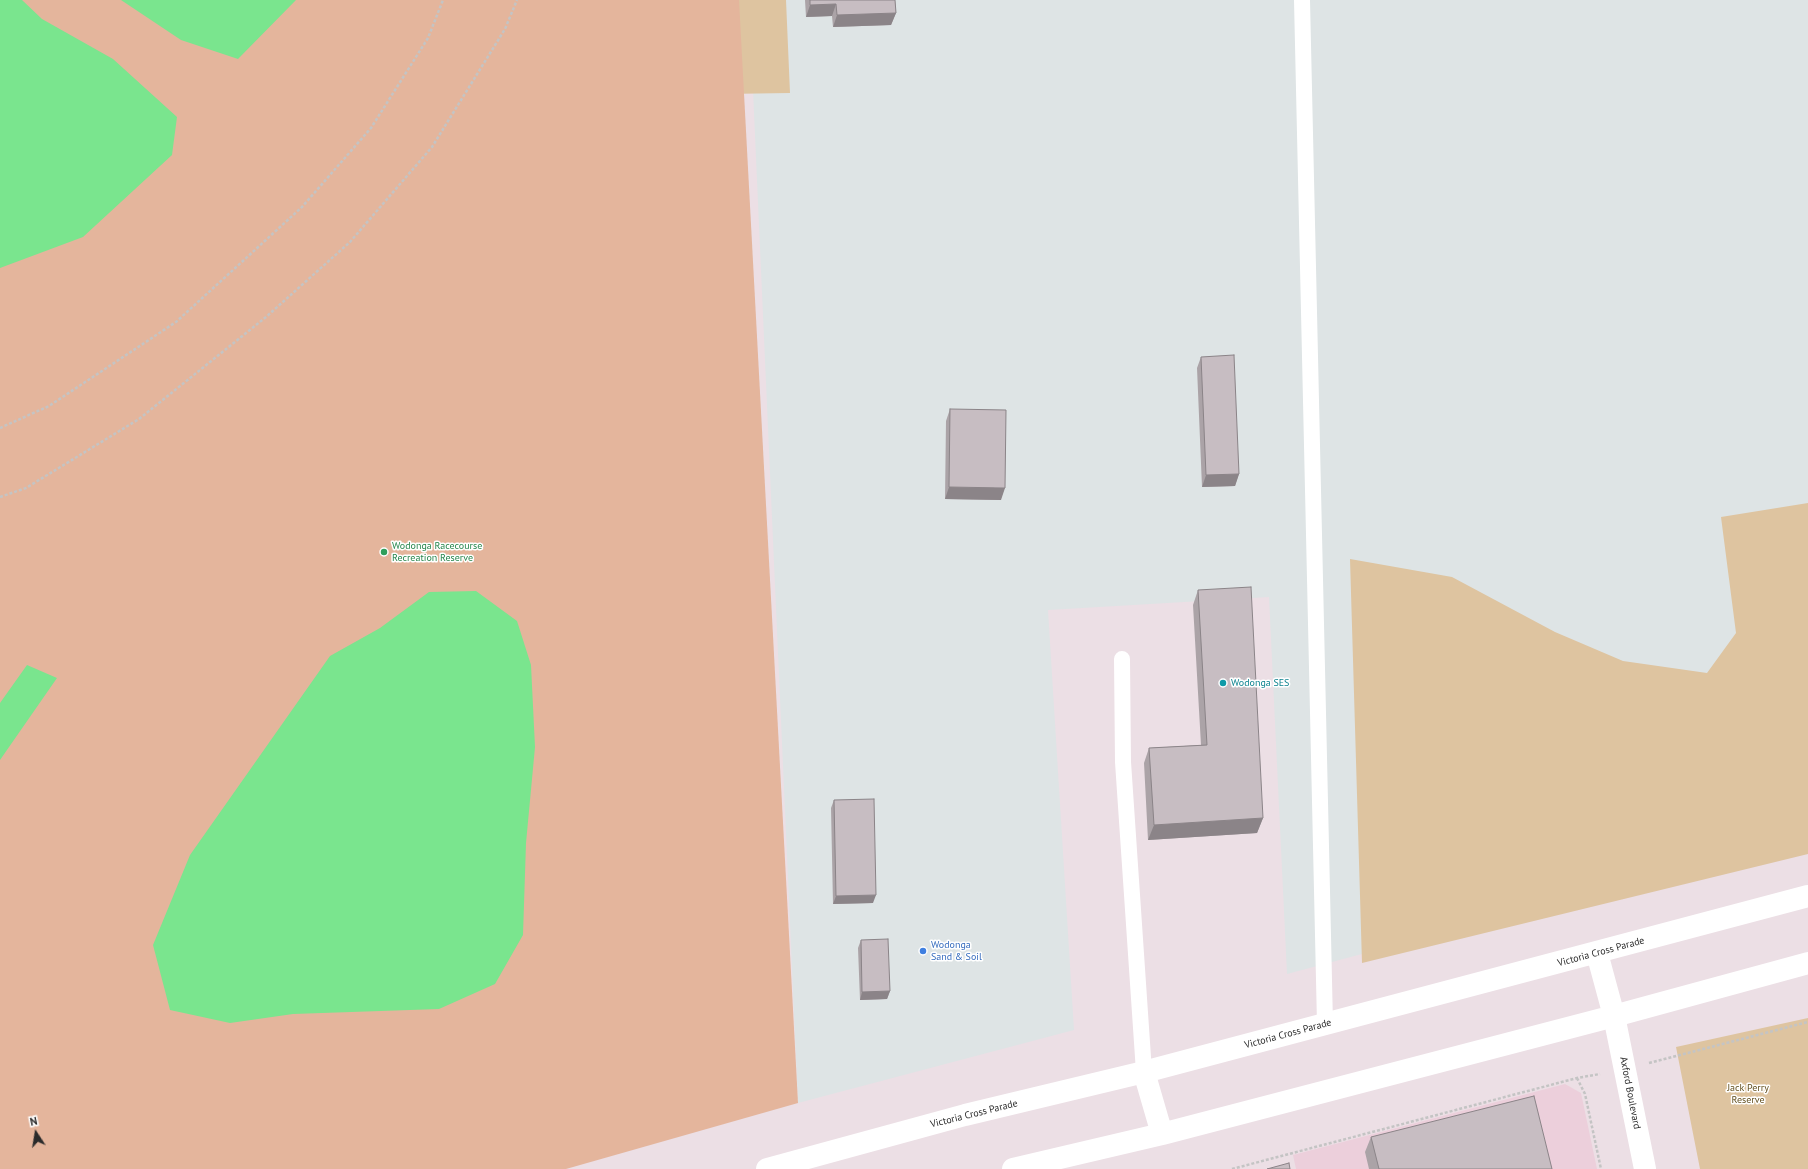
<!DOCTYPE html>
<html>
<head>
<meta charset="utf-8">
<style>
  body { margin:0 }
  #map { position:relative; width:1808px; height:1169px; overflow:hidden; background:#ecdfe5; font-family:"PT Sans",sans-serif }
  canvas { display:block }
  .north { position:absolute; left:16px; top:1113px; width:40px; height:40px; -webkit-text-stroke:3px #fff; paint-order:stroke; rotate:348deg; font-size:11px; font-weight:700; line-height:16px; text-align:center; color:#2b2b2b }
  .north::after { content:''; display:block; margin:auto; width:14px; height:18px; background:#2b2b2b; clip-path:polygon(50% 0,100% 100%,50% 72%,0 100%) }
</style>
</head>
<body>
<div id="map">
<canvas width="1808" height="1169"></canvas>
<div class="north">N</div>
</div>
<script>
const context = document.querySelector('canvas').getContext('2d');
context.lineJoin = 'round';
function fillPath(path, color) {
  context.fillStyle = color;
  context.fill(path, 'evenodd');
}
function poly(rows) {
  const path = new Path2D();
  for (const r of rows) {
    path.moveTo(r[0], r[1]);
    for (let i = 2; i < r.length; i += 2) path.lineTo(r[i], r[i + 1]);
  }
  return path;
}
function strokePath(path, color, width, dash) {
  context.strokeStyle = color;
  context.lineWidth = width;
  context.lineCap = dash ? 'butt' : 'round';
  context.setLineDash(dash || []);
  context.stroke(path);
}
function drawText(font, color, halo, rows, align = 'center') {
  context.font = font + ' "PT Sans",sans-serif';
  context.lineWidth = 3;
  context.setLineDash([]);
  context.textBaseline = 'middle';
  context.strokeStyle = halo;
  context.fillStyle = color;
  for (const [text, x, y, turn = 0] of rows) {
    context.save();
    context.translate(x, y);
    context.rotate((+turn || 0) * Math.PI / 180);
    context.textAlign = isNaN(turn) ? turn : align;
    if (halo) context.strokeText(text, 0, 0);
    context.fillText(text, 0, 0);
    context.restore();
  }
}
fillPath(poly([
  [749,0,1808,0,1808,835,1287,974,1269,597,1048,610,1074,1030,798,1103]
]), '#dee4e5');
fillPath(poly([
  [1565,1084,1581,1093,1597,1169,1296,1169,1293,1155]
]), '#eccfdb');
fillPath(poly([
  [720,0,786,0,790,93,725,94],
  [1808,503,1808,854,1362,963,1350,559,1452,577,1555,632,1623,661,1707,673,1736,633,1721,517],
  [1808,1018,1808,1169,1700,1169,1676,1047]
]), '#dec4a0');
fillPath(poly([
  [0,0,739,0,798,1103,566,1169,0,1169]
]), '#e4b59c');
fillPath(poly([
  [0,0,22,0,42,19,113,59,177,117,172,155,83,237,0,268],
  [121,0,296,0,238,59,181,40],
  [476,591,517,621,531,665,535,747,526,843,523,935,495,984,439,1009,293,1014,230,1023,170,1010,153,945,190,855,330,656,380,628,429,592],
  [27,665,57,678,0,760,0,703]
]), '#7ae58e');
strokePath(poly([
  [0,428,49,406,176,322,302,207,371,128,428,38,443,0],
  [0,497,26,488,139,419,266,317,350,242,432,147,505,29,517,0],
  [1649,1063,1808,1022],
  [1577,1078,1585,1094,1601,1169],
  [1232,1169,1577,1078,1600,1074]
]), '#c4c4c4', 2.5, [3, 2]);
strokePath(poly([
  [1302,0,1325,1024],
  [1122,659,1123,762,1144,1072]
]), '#fff', 16);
strokePath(poly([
  [1614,1016,1645,1169]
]), '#fff', 22);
strokePath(poly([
  [1597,953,1614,1016],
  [1144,1072,1162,1134],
  [767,1169,965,1115,1144,1072,1808,896],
  [1013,1169,1162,1134,1614,1016,1808,963]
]), '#fff', 22);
fillPath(poly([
  [805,0,895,0,896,13,891,25,833,27,832,16,806,17],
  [1201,357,1239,474,1235,486,1202,487,1197,368],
  [950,409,1001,500,945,499,946,421],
  [1198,590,1263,818,1257,833,1148,840,1144,763,1149,748,1201,745,1193,605],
  [834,800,873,903,833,904,831,808],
  [861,940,890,991,887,999,860,1000,858,948],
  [1371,1137,1552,1169,1369,1169,1365,1152]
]), '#aba3a7');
fillPath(poly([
  [836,4,832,16,806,17,810,5],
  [896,13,891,25,833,27,837,15],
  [1239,474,1235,486,1202,487,1206,475],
  [949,487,1005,488,1001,500,945,499],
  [1263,818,1257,833,1148,840,1154,825],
  [876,895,873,903,833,904,836,896],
  [890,991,887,999,860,1000,862,992]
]), '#8b8488');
const building = poly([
  [810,0,895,0,896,13,837,15,836,4,810,5,810,0],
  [1234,355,1239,474,1206,475,1201,357,1234,355],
  [950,409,1006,410,1005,488,949,487,950,409],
  [1251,587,1263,818,1154,825,1149,748,1207,745,1198,590,1251,587],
  [874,799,876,895,836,896,834,800,874,799],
  [888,939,890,991,862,992,861,940,888,939],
  [1534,1096,1552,1169,1379,1169,1371,1137,1534,1096],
  [1289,1163,1290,1169,1267,1169,1289,1163]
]);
fillPath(building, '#c7bdc2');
strokePath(building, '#8b8488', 1);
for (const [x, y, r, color] of [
  [384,552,4,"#2e9e5b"],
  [1223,683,4,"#0f9aa8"],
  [923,951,4,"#3f7fe0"]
]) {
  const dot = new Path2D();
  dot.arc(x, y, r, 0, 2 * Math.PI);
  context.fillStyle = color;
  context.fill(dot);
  strokePath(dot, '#fff', 1.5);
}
drawText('10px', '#27864d', '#fff', [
  ["Wodonga Racecourse",392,546],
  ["Recreation Reserve",392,558]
], 'left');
drawText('10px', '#0d838f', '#fff', [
  ["Wodonga SES",1231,683]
], 'left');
drawText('10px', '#366cbe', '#fff', [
  ["Wodonga",931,945],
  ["Sand & Soil",931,957]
], 'left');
drawText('10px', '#2b2b2b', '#fff', [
  ["Victoria Cross Parade",1601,952,-15],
  ["Victoria Cross Parade",1288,1034,-15],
  ["Axford Boulevard",1630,1093,79],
  ["Victoria Cross Parade",974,1114,-14]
]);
drawText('10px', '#635020', '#fff', [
  ["Jack Perry",1748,1088],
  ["Reserve",1748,1100]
]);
</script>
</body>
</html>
